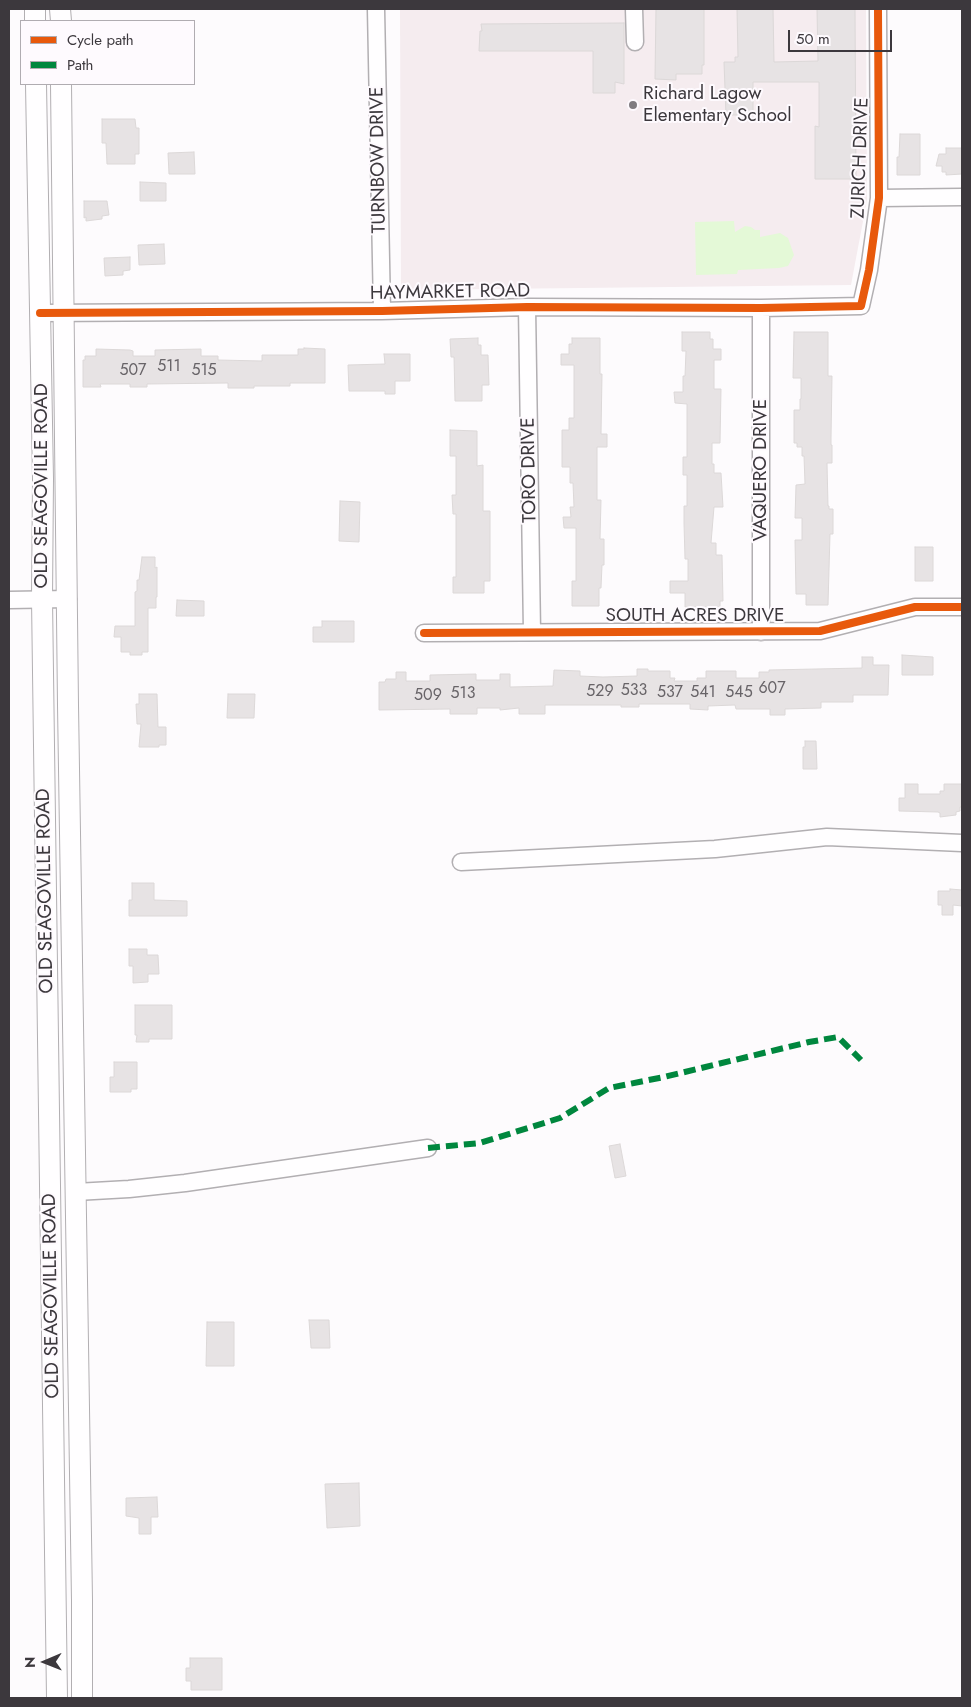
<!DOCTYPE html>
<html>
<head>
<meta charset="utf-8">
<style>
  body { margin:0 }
  #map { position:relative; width:971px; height:1707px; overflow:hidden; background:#fdfbfd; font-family:Jost,sans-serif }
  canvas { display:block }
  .frame { position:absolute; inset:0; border:10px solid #3c383d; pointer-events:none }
  .legend { position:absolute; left:20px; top:20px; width:175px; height:65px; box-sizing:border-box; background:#fefafe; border:1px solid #b0acb1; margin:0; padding:6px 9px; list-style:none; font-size:15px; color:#3c383d }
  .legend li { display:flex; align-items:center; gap:10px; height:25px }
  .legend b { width:25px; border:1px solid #b0acb1 }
  .north { position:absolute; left:20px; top:1637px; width:50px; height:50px; -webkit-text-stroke:4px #fefafe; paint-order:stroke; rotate:269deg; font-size:14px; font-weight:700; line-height:20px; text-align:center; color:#3c383d }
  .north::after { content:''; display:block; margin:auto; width:18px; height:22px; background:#3c383d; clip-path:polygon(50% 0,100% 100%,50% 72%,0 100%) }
  .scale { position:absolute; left:788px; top:30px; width:104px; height:22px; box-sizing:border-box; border:2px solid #3c383d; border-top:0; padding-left:6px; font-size:15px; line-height:18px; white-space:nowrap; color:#3c383d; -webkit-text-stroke:4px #fefafe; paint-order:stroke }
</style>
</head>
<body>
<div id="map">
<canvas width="971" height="1707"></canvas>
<div class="frame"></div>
<ul class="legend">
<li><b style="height:6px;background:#e8590c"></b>Cycle path</li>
<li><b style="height:6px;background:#00873e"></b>Path</li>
</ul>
<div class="north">N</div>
<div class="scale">50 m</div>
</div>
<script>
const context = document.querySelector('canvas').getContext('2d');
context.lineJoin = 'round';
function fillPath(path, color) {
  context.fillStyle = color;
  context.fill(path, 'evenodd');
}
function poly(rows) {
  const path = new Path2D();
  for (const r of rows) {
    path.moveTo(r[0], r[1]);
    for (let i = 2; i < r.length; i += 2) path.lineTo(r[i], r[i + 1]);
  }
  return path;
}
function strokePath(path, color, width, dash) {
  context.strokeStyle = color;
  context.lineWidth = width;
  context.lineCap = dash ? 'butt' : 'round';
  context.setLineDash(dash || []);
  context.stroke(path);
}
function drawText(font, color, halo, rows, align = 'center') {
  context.font = font + ' Jost,sans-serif';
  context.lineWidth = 4;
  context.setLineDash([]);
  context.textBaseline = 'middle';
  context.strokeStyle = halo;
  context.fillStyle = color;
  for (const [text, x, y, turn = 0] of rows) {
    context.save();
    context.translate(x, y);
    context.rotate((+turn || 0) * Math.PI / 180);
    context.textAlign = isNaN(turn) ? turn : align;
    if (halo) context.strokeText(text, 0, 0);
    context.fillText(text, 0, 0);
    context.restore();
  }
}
fillPath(poly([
  [400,9,866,9,867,200,851,285,401,290]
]), '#f5ecef');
fillPath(poly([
  [734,221,735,232,745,226,751,227,755,230,760,230,760,237,780,233,788,238,794,255,788,266,779,268,738,270,737,274,696,275,695,222]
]), '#e4f9d7');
const building = poly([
  [656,9,704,9,704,65,702,65,702,74,676,74,676,80,655,79,656,9],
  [737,9,773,9,774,62,818,61,817,9,855,9,856,179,815,179,815,126,819,127,819,82,753,82,753,115,726,115,724,62,735,62,735,57,738,57,737,9],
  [624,23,624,84,615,82,615,93,593,93,593,51,479,51,480,31,482,31,481,24,624,23],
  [102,119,135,119,136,128,139,128,139,154,135,154,135,164,107,164,106,143,102,143,102,119],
  [900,134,920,134,920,175,897,175,897,157,899,157,900,134],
  [946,148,962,148,962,174,946,175,946,172,942,172,942,166,936,166,939,154,946,154,946,148],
  [194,152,195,174,169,174,168,153,194,152],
  [140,182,166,183,166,201,140,201,140,182],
  [84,201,107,201,109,215,102,216,102,219,86,221,86,217,84,218,84,201],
  [164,244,165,264,139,265,138,245,164,244],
  [130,257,130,270,123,271,123,275,105,276,104,258,130,257],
  [682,332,710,332,710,339,713,339,713,349,721,349,721,360,714,360,714,389,721,389,720,443,712,443,712,464,714,464,714,473,721,473,723,507,714,507,711,543,716,543,716,555,722,555,723,601,720,601,720,607,685,607,685,593,670,593,670,581,688,581,688,559,685,559,684,523,684,506,687,506,687,475,683,475,683,457,687,457,687,404,675,403,674,392,683,392,683,376,685,376,686,351,682,351,682,332],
  [794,332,828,332,828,376,832,376,831,438,831,445,832,445,832,463,827,463,828,506,829,506,829,509,833,509,833,534,830,534,828,605,806,605,806,594,796,594,795,540,802,540,802,518,795,518,796,485,805,484,804,456,802,456,802,447,797,447,797,443,794,443,794,410,800,410,800,399,801,399,801,378,793,378,794,332],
  [478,338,478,345,481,345,481,355,488,355,489,385,482,385,482,401,455,401,454,357,451,357,450,339,478,338],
  [572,338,600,338,600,374,602,374,601,434,607,434,607,447,597,447,597,500,601,500,600,539,604,539,604,565,602,565,601,588,599,588,599,606,572,606,572,581,576,581,576,528,564,528,563,517,571,517,570,507,574,507,573,483,570,483,570,467,562,467,562,430,569,430,569,418,574,418,574,365,561,365,561,354,569,354,569,344,572,344,572,338],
  [304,348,325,349,325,383,290,383,290,386,254,386,254,388,228,388,228,383,147,384,147,387,130,387,130,384,100,384,101,387,83,387,83,360,85,360,85,356,96,356,96,349,130,350,133,351,133,356,155,356,155,350,201,349,201,356,218,356,218,360,262,361,262,355,298,355,298,349,304,349,304,348],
  [384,354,410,354,410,381,395,381,395,394,385,394,385,391,349,391,348,365,385,364,384,354],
  [450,430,477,431,477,466,483,465,483,511,490,511,490,581,484,581,484,593,453,593,453,577,456,577,456,514,453,514,452,495,456,495,456,456,450,456,450,430],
  [340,501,360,502,359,542,339,541,340,501],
  [915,547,933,547,933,581,915,581,915,547],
  [142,557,155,557,155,568,157,567,157,597,156,597,156,608,148,608,148,652,142,652,142,655,130,655,130,652,121,652,121,637,114,637,115,626,135,626,135,592,137,591,137,580,139,580,142,557],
  [177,600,204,601,204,616,176,616,177,600],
  [322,621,354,621,354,642,313,642,313,627,322,627,322,621],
  [902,655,933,657,933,675,902,675,902,655],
  [862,657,873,657,873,665,889,665,888,695,853,695,853,702,821,702,821,708,785,709,785,715,770,715,770,709,736,709,735,705,708,706,708,710,690,709,690,704,639,704,639,707,621,707,621,705,545,705,545,714,519,714,519,708,500,710,500,708,477,708,477,714,450,714,450,709,379,710,379,682,385,682,386,679,396,679,396,672,406,672,406,681,430,681,430,675,476,674,476,680,500,680,500,674,510,674,510,687,553,686,554,670,580,671,580,676,603,677,637,676,637,669,648,669,648,671,670,671,670,678,675,678,674,681,697,681,697,678,706,678,706,671,736,671,736,678,759,678,759,672,769,672,769,670,862,668,862,657],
  [139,694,157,694,158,727,166,727,166,745,159,745,159,747,139,747,141,724,137,724,136,704,139,704,139,694],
  [228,694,255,694,254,718,227,718,228,694],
  [805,741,816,741,817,769,803,769,803,747,805,747,805,741],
  [905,784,918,784,918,794,940,794,940,791,944,791,944,784,962,784,962,807,960,807,960,811,956,812,956,815,940,817,940,813,938,812,899,811,899,798,905,798,905,784],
  [132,883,154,883,154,900,187,901,187,916,129,916,129,900,132,900,132,883],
  [950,889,962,890,962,906,953,905,953,915,942,915,942,905,938,905,938,891,950,891,950,889],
  [129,949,147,949,147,955,158,955,159,974,148,974,148,982,133,983,133,966,129,966,129,949],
  [135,1005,172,1005,172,1039,149,1039,149,1042,136,1042,137,1035,135,1035,135,1005],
  [114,1062,137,1062,137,1089,131,1089,131,1092,110,1092,110,1077,114,1077,114,1062],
  [620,1144,626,1176,615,1178,609,1146,620,1144],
  [309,1320,329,1320,330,1348,311,1348,309,1320],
  [207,1322,234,1322,234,1366,206,1366,207,1322],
  [359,1483,360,1526,327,1528,325,1484,359,1483],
  [157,1497,158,1517,151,1517,151,1534,139,1534,139,1518,126,1516,126,1498,157,1497],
  [190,1658,222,1658,222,1690,191,1690,191,1681,186,1681,186,1668,190,1668,190,1658]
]);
fillPath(building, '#e7e3e4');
strokePath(building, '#dcd8d8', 1);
const minor = poly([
  [376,9,382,311],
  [634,9,635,42],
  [879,198,962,197],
  [527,307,532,632],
  [761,308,761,632],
  [40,313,382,311,527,307,761,308,861,306,869,270,879,198,878,9],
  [9,600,68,599],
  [424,633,820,631,915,607,962,607],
  [461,862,715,849,827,837,962,843],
  [76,1192,129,1189,185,1183,428,1148]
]);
const major = poly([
  [35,9,35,21],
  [60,9,61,21],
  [36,84,43,479,42,599,57,1698],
  [61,84,68,705,82,1600,82,1698]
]);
strokePath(minor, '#b2afb2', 19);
strokePath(major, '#b2afb2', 22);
strokePath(minor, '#fffeff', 16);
strokePath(major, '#fffeff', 20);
strokePath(poly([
  [428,1148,480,1143,560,1118,609,1088,664,1077,809,1042,838,1037,861,1060]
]), '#00873e', 6, [12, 6]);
strokePath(poly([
  [40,313,382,311,527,307,761,308,861,306,869,270,879,198,878,9],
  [424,633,820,631,915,607,962,607]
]), '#e8590c', 8);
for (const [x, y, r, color] of [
  [633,105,5,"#807c80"]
]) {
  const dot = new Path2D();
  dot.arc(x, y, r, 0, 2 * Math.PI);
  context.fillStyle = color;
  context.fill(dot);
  strokePath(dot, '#fefafe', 2);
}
drawText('16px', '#686468', null, [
  ["511",169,367],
  ["507",133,371],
  ["515",204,371],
  ["607",772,689],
  ["533",634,691],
  ["529",600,692],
  ["537",670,693],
  ["541",703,693],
  ["545",739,693],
  ["513",463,694],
  ["509",428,696]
]);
drawText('19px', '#3c383d', '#fefafe', [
  ["Richard Lagow",643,94],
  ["Elementary School",643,116]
], 'left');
drawText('19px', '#3c383d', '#fefafe', [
  ["ZURICH DRIVE",861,158,-88],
  ["TURNBOW DRIVE",379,160,-91],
  ["HAYMARKET ROAD",450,293,-1],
  ["TORO DRIVE",530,470,-91],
  ["VAQUERO DRIVE",761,470,-90],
  ["OLD SEAGOVILLE ROAD",42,486,-90],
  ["SOUTH ACRES DRIVE",695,616],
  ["OLD SEAGOVILLE ROAD",46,891,-91],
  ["OLD SEAGOVILLE ROAD",52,1296,-91]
]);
</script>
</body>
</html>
